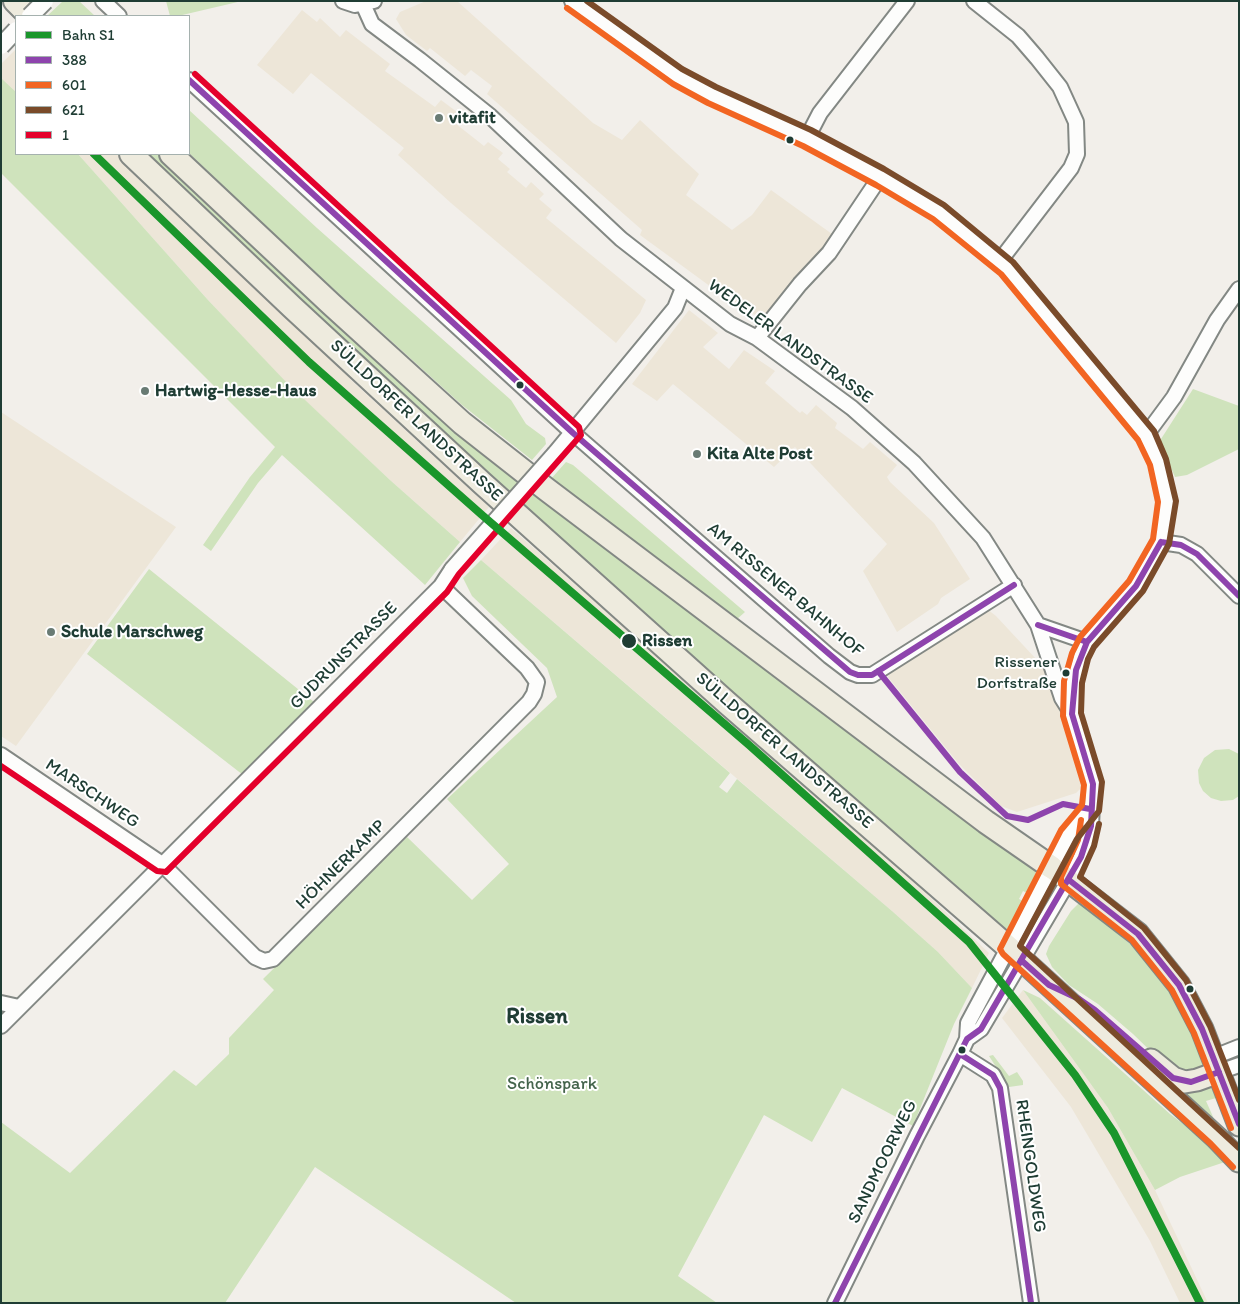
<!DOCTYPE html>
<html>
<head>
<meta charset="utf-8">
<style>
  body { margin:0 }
  #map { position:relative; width:1240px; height:1304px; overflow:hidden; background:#f2efea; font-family:Itim,sans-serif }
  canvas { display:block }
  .frame { position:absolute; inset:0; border:2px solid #1f3d34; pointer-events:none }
  .legend { position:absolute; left:15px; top:15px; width:175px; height:140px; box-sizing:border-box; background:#fff; border:1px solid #a5b1ae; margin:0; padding:6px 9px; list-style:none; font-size:15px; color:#1f3d34 }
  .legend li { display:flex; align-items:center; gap:10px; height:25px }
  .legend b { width:25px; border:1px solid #a5b1ae }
</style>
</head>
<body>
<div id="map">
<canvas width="1240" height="1304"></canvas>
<div class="frame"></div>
<ul class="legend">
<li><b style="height:6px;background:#1a962b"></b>Bahn S1</li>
<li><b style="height:6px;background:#8e44ad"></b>388</li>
<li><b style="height:6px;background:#f26522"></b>601</li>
<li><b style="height:6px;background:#7a4b2a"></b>621</li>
<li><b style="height:6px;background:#e4002b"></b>1</li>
</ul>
</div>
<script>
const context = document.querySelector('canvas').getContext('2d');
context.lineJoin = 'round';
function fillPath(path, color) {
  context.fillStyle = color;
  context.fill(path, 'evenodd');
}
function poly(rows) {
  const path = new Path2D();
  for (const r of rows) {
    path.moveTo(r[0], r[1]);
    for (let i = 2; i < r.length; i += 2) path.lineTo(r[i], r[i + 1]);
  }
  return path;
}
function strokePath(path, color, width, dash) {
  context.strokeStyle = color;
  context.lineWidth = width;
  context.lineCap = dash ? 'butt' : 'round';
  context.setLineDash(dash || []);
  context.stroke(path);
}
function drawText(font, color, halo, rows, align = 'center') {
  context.font = font + ' Itim,sans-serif';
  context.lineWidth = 4;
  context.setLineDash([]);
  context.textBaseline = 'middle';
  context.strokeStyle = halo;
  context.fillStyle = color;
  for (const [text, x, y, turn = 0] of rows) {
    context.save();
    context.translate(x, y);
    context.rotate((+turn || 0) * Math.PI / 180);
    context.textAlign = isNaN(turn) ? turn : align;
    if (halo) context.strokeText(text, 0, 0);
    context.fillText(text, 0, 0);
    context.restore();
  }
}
fillPath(poly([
  [426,1,457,1,593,123,622,140,640,120,699,174,686,195,732,230,752,215,771,190,832,234,818,256,762,320,751,312,748,314,640,235,642,230,487,94,492,86,471,70,465,76,430,48,427,51,406,35,396,19,400,12],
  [302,10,317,22,320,18,340,37,346,30,390,64,385,71,435,107,441,100,457,112,451,120,484,146,488,142,503,153,498,159,510,169,507,172,526,188,531,182,544,194,539,199,552,210,546,218,646,300,640,313,616,343,451,203,398,155,404,148,311,73,293,94,257,65],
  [15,50,16,52,16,92,1,78,1,64],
  [78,154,122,154,340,363,351,380,489,507,460,542,390,480,286,383,208,300],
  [689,310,718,333,703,347,729,369,744,350,775,371,765,383,800,413,802,411,807,415,816,405,837,423,835,428,863,449,870,442,897,465,887,477,890,482,934,523,970,579,941,598,938,604,897,632,863,571,887,544,795,447,774,467,673,384,657,401,632,384],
  [1,412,176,527,16,746,1,736],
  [511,528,912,880,989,953,972,988,938,952,892,911,481,560],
  [987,609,996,616,1051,675,1082,787,1076,793,1017,812,1001,806,959,764,888,677,890,672],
  [1023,990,1108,1108,1155,1190,1208,1303,1180,1303,1150,1241,1071,1107,1002,1018]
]), '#ede6d8');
fillPath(poly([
  [70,1,79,1,95,16,47,16,62,2],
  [166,1,242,1,178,16,170,16],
  [1,78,16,92,16,154,78,154,208,300,287,383,390,480,460,542,425,585,282,455,258,483,211,551,203,545,250,477,275,447,1,173],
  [189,110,317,228,511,400,526,424,545,438,546,444,532,460,462,405,285,245,189,153],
  [148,154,161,154,271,258,1035,869,1037,880,1029,894,1023,891,1019,899,1025,902,1013,926,1006,929,1000,927,642,616,266,268],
  [1193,389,1239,406,1239,449,1187,475,1175,477,1161,445,1161,439],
  [566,462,573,465,745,612,736,620,550,480],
  [481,560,730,773,719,787,727,793,737,779,892,911,938,952,972,988,954,1024,913,1126,842,1088,812,1142,764,1115,678,1276,717,1303,516,1303,315,1167,225,1303,1,1303,1,1122,70,1173,174,1070,196,1086,229,1054,229,1038,274,990,263,979,407,837,472,900,509,864,447,799,557,697,547,668,472,596,463,578],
  [149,569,319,706,247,778,87,654],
  [1229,749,1239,754,1239,796,1233,800,1221,801,1211,798,1203,791,1199,783,1198,770,1204,758,1215,750],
  [1079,903,1083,904,1143,955,1172,992,1195,1034,1205,1060,1199,1071,1175,1075,1133,1034,1098,1004,1069,985,1052,967,1046,954,1049,946,1071,911],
  [1023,990,1040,998,1170,1114,1231,1160,1180,1177,1155,1190,1108,1108],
  [993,1055,1009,1076,1017,1072,1023,1081,1023,1085,1009,1087,989,1056],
  [1209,1082,1216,1098,1206,1101,1214,1119,1212,1123,1177,1087]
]), '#cfe3bc');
const minor = poly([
  [103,1,119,16],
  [343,1,355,5,374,1],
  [572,1,677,76,712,95,807,138,880,177,938,212,1007,268,1146,435,1158,462,1167,502,1161,542,1136,586,1093,635,1083,650,1073,682,1072,713],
  [974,1,1018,36,1037,58,1060,87,1076,122,1077,154,1071,168,999,262],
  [363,4,372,24,420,60,490,116,621,239,730,324,757,338,852,408,914,463,983,538,1038,625,1062,698,1072,714,1093,784,1091,826,1081,857,1069,880,981,1029,967,1039],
  [189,80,573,433,829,656,850,672,858,675,872,675,1014,585],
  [807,138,820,113,907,1],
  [757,338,800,284,829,253,880,177],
  [1146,435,1174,397,1217,320,1239,289],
  [555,453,675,308,683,288],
  [1161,542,1181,545,1197,554,1239,596],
  [1038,625,1087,642],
  [1,755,162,864,255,957,264,961,273,959,529,702,534,694,537,682,527,668,441,586],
  [1,1003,19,1007],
  [1,1026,441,586,452,569],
  [960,1054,993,1075,1000,1088,1031,1303],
  [1214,1057,1239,1047],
  [1219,1072,1239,1065],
  [835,1303,917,1136,960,1054,967,1039,968,1023,1069,834,1080,818,1090,809]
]);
const primary = poly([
  [1051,867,1138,934,1179,985,1202,1029,1239,1125],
  [1009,948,1217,1138,1239,1161],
  [1151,1060,1173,1078,1185,1082,1197,1080,1219,1072]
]);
const trunk = poly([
  [15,1,30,16],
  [131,154,292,307,482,483,726,702,1009,948],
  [171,154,331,304,462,423,546,489,986,822,1051,867]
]);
strokePath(minor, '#838884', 18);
strokePath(primary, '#838884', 25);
strokePath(trunk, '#838884', 26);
strokePath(minor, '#fdfdfc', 14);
strokePath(primary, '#eeebde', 21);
strokePath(trunk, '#eeebde', 22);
const minorBridge = poly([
  [452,569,555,453]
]);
const tertiaryBridge = poly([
  [30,16,45,1],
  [1,46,16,30]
]);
strokePath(minorBridge, '#838884', 18, []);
strokePath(tertiaryBridge, '#838884', 20, []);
strokePath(minorBridge, '#fdfdfc', 14);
strokePath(tertiaryBridge, '#fdfdfc', 16);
strokePath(poly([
  [189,80,573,433,850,672,858,675,872,675,1014,585],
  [1161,542,1181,545,1197,554,1239,596],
  [1038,625,1087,642],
  [878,671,960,772,1007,816,1028,820,1063,804,1090,809],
  [1069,880,1138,934,1179,985,1202,1029,1239,1124],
  [1021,960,1049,985,1079,999,1095,1010,1173,1078,1191,1082,1219,1072],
  [960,1054,993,1075,1000,1088,1031,1303],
  [835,1303,967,1039,981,1029,1081,857,1091,826,1093,784,1072,714,1076,670,1087,642,1136,586,1161,542]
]), '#8e44ad', 6);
strokePath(poly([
  [567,8,673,84,708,103,803,146,876,185,933,219,1001,274,1138,440,1150,465,1158,502,1153,539,1129,581,1080,637,1072,653,1064,681,1063,716,1084,785,1082,805,1061,830,1000,949,1003,954,1211,1144,1233,1167],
  [1081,820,1078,840,1061,877,1061,884,1132,940,1172,990,1194,1033,1231,1128]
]), '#f26522', 6);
strokePath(poly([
  [587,1,682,69,716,87,811,130,884,169,944,205,1013,262,1154,431,1166,459,1176,501,1169,544,1143,591,1094,647,1088,659,1082,683,1081,713,1102,782,1099,811,1077,839,1020,946,1239,1148],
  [1099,824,1094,846,1080,877,1144,928,1186,980,1210,1026,1239,1100]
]), '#7a4b2a', 6);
strokePath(poly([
  [1,766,157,871,166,872,447,592,459,574,581,435,579,427,195,74]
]), '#e4002b', 6);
strokePath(poly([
  [94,154,309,362,482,515,749,745,969,942,1075,1075,1114,1133,1200,1303]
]), '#1a962b', 8);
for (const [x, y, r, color] of [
  [439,118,5,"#697b74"],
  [790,140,4.5,"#1f3d34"],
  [520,385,4.5,"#1f3d34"],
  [145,391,5,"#697b74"],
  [697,454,5,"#697b74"],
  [51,632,5,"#697b74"],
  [629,641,8,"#1f3d34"],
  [1066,673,4.5,"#1f3d34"],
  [1190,989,4.5,"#1f3d34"],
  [962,1050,4.5,"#1f3d34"]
]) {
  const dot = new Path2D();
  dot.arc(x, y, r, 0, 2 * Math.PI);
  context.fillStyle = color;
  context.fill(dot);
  strokePath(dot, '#fff', 2);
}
drawText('17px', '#1f3d34', '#fff', [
  ["Rissener",1057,663],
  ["Dorfstraße",1057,684]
], 'right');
drawText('bold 18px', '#1f3d34', '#fff', [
  ["vitafit",449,118],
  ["Hartwig-Hesse-Haus",155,391],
  ["Kita Alte Post",707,454],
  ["Schule Marschweg",61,632]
], 'left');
drawText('18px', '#1f3d34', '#fff', [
  ["WEDELER LANDSTRASSE",790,342,36],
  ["SÜLLDORFER LANDSTRASSE",416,421,43],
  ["AM RISSENER BAHNHOF",785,590,40],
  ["GUDRUNSTRASSE",344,656,-45],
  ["SÜLLDORFER LANDSTRASSE",784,751,41],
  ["MARSCHWEG",92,794,34],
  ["HÖHNERKAMP",341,865,-45],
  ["SANDMOORWEG",883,1162,-64],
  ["RHEINGOLDWEG",1030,1166,82]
]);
drawText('bold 18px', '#1f3d34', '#fff', [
  ["Rissen",642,641]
], 'left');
drawText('18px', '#44644c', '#fff', [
  ["Schönspark",552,1084]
]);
drawText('bold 22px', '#1f3d34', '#fff', [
  ["Rissen",537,1017]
]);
</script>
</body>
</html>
